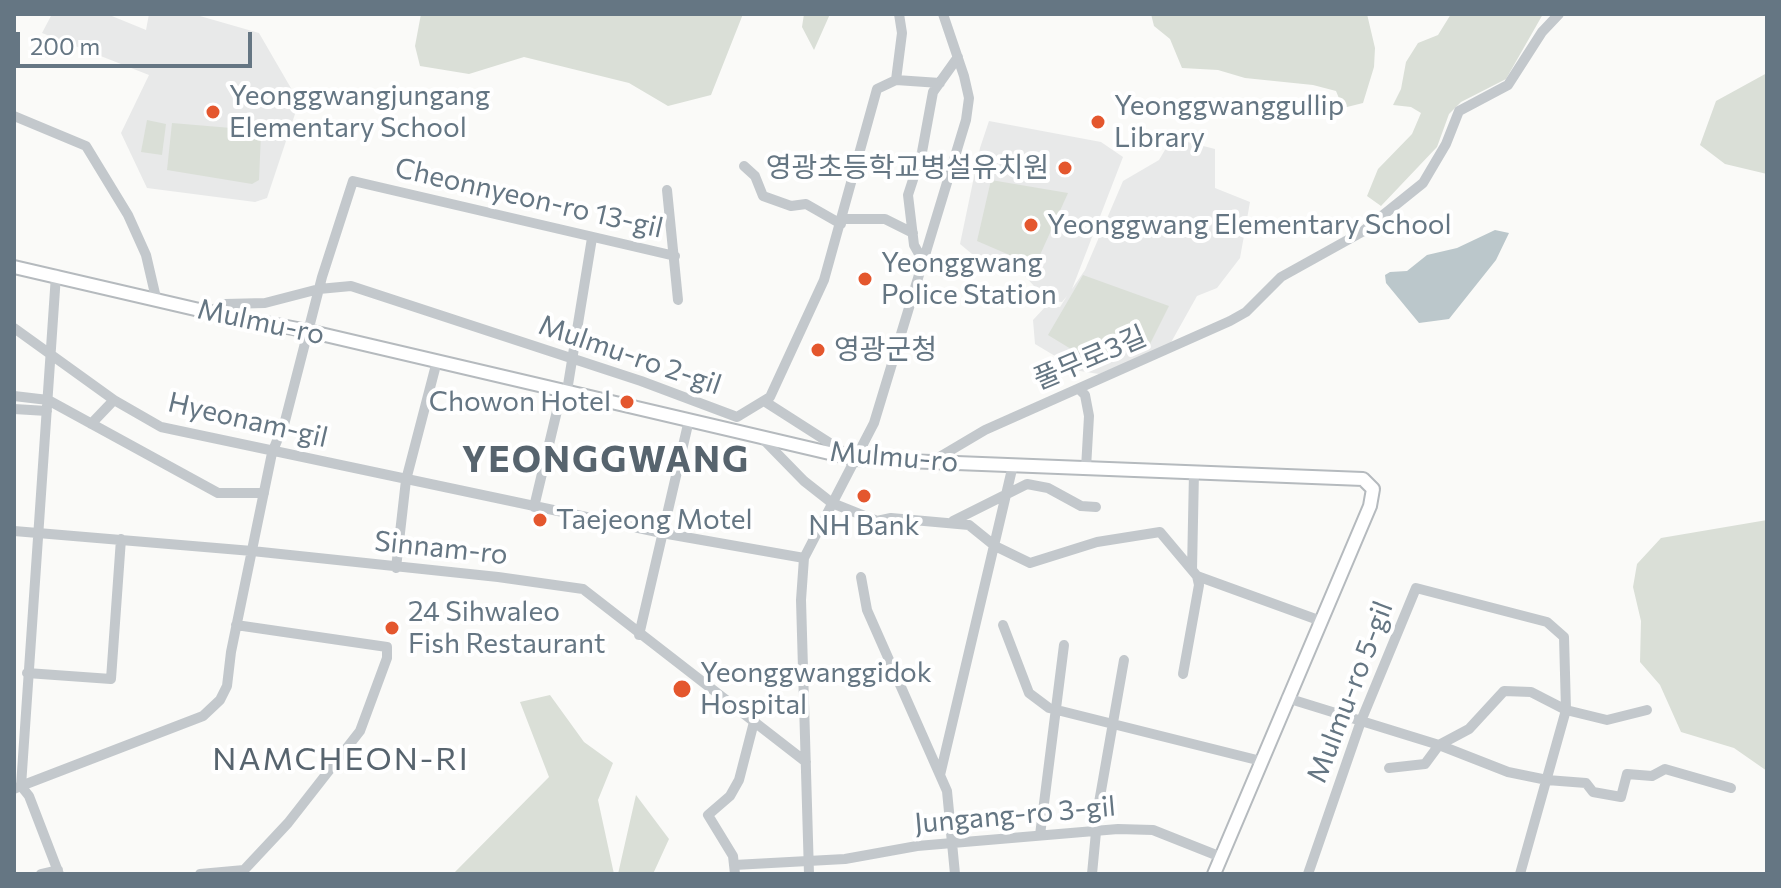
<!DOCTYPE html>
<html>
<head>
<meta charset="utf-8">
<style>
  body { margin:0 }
  #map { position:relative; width:1781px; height:888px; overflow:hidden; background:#fafaf8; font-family:Commissioner,sans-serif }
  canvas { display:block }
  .frame { position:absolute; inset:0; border:16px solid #657683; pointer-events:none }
  .scale { position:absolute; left:16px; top:32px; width:236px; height:36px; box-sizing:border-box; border:4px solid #657683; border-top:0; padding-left:10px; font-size:24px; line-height:28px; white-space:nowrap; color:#657683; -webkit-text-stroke:6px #fff; paint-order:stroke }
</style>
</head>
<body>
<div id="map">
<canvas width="1781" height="888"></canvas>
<div class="frame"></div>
<div class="scale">200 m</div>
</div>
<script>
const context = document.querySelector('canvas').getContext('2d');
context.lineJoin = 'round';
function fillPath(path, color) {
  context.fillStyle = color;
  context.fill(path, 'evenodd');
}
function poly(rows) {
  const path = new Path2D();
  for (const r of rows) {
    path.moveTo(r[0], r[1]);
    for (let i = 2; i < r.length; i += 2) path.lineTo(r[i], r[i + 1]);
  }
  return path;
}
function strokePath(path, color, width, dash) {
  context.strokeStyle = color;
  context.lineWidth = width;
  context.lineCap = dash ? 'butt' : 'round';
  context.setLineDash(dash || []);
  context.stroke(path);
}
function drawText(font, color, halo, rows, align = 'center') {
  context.font = font + ' Commissioner,"Noto Sans KR",sans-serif';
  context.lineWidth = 8;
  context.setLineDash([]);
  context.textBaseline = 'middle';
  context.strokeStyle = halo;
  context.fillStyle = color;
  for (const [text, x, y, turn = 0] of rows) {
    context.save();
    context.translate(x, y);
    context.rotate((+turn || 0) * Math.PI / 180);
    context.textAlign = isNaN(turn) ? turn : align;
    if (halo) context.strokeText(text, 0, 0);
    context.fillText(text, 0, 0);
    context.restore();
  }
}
fillPath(poly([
  [52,14,107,14,146,30,149,14,193,14,259,33,299,102,267,198,255,202,147,188,121,133,149,75,42,33],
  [989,121,1101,142,1123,157,1072,289,1085,270,1123,181,1159,160,1172,138,1215,149,1215,188,1250,202,1240,258,1217,288,1197,296,1169,346,1099,374,1080,371,1035,344,1033,320,1046,306,1060,307,1067,296,1062,302,1048,301,1007,257,974,272,972,254,960,244,980,148]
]), '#e8e9e9');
fillPath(poly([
  [421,14,743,14,711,95,668,106,629,83,524,57,469,74,420,66,415,46],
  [804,14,830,14,814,50,802,27],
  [1151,14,1367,14,1375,48,1374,67,1363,103,1343,108,1336,91,1313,85,1245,78,1218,70,1182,68,1170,39,1154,26],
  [1451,14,1543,14,1506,79,1461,102,1449,114,1437,147,1381,206,1367,196,1378,169,1412,134,1421,113,1411,107,1393,105,1401,89,1406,62,1418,43,1438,35],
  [1767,73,1767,174,1725,164,1700,145,1716,101],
  [147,120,166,124,162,155,141,152],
  [172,123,255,130,261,134,259,180,252,184,167,170],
  [991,180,1068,193,1035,266,977,241],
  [1083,275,1169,306,1150,344,1094,363,1048,335],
  [1767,520,1767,771,1734,748,1681,732,1660,685,1640,662,1641,621,1633,587,1637,564,1661,538],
  [550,695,584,742,613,763,598,800,614,874,453,874,549,777,520,702],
  [636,795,669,839,653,874,618,874]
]), '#dadfd7');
fillPath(poly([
  [1495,230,1509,233,1496,260,1449,319,1419,323,1386,283,1385,275,1390,272,1407,271,1427,255,1457,248]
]), '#bbc7cb');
const major = poly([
  [14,267,208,312,308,331,855,459,1363,479,1373,489,1370,506,1214,874]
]);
strokePath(major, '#b5babe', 16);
strokePath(poly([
  [896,80,940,83],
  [14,116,86,146,128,215,146,255,156,298],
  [744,166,755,176,763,196,791,206,806,204,841,224],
  [667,190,678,300],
  [842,219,885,219,913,233],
  [923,261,914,245,908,195,922,152,933,92,958,57],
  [208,312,225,304,265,303,319,289,351,286,641,381,737,417,770,397,824,280,877,89,896,80,902,33,899,14],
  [14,328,114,400,161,427,662,533,804,558],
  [1079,389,1085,395,1089,416,1086,468],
  [567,391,592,238],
  [14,396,48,400,218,493,264,493],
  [764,401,850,456],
  [14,409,47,411],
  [91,424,114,400],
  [761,437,804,481,832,503,877,521,891,518,969,525,995,546,1030,563,1097,542,1160,532,1197,576,1199,585,1183,674],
  [931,462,985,430,1230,321,1246,312,1281,277,1362,232,1423,183,1446,144,1459,111,1508,85,1542,32,1559,14],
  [534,507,562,390],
  [953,521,1027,484,1048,488,1081,506,1096,507],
  [14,531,252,551,498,577,583,589,806,762],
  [396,568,406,480,437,361],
  [1192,570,1194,472],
  [1197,576,1321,621],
  [861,577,867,610,947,791,955,874],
  [1003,625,1029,693,1049,708,1261,761],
  [639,635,689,420],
  [27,673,111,679,121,539],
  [1287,698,1439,745,1508,772,1547,780,1586,783,1593,792,1621,797,1627,774,1652,776,1665,769,1731,788],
  [1389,768,1425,764,1439,745,1469,729,1504,691,1531,692,1566,710,1607,720,1647,710],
  [940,775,1013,465],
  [14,789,21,786,56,275],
  [1094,831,1124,660],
  [1040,835,1064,645],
  [734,865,845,859,917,846,1118,829,1153,830,1221,857],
  [41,874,58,870],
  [59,874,29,796,21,786,203,716,220,700,227,686,231,652,272,453,285,421,322,277,353,181,675,256],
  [200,874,244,870,288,823,360,731,387,658,387,647,236,625],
  [735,874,733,856,708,815,730,796,739,780,754,722],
  [809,874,801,600,804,558,874,423,966,120,969,98,964,76,943,14],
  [1092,874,1096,832],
  [1308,874,1361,721,1416,588,1547,622,1564,637,1566,710,1520,874]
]), '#c3c8cc', 10);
strokePath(major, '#fff', 12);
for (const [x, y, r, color] of [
  [213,112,8,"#e4572e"],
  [1098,122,8,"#e4572e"],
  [1065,168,8,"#e4572e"],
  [1031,225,8,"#e4572e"],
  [865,279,8,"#e4572e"],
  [818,350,8,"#e4572e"],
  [627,402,8,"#e4572e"],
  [864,496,8,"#e4572e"],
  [540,520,8,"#e4572e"],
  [392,628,8,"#e4572e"],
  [682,689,10,"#e4572e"]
]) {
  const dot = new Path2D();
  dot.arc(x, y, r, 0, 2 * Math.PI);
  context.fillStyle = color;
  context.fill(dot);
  strokePath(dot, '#fff', 3);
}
drawText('28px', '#657683', '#fff', [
  ["Yeonggwangjungang",229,96],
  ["Elementary School",229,128],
  ["Yeonggwanggullip",1114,106],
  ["Library",1114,138],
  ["영광초등학교병설유치원",1049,168,"right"],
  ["Yeonggwang Elementary School",1047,225],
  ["Yeonggwang",881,263],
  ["Police Station",881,295],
  ["영광군청",834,350],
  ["Chowon Hotel",611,402,"right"],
  ["Taejeong Motel",556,520],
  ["NH Bank",864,526,"center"],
  ["24 Sihwaleo",408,612],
  ["Fish Restaurant",408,644],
  ["Yeonggwanggidok",700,673],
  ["Hospital",700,705]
], 'left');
drawText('28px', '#657683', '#fff', [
  ["Cheonnyeon-ro 13-gil",529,198,13],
  ["Mulmu-ro",261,322,12],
  ["Mulmu-ro 2-gil",630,355,19],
  ["풀무로3길",1090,358,-23],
  ["Hyeonam-gil",248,420,13],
  ["Mulmu-ro",894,457,5],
  ["Sinnam-ro",441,548,6],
  ["Mulmu-ro 5-gil",1350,692,-69],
  ["Jungang-ro 3-gil",1015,815,-5]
]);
context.letterSpacing = '2px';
drawText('32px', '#57646e', '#fff', [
  ["NAMCHEON-RI",341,759]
]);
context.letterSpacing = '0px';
context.letterSpacing = '2px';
drawText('bold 36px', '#57646e', '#fff', [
  ["YEONGGWANG",606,460]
]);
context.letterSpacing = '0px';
</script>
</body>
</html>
